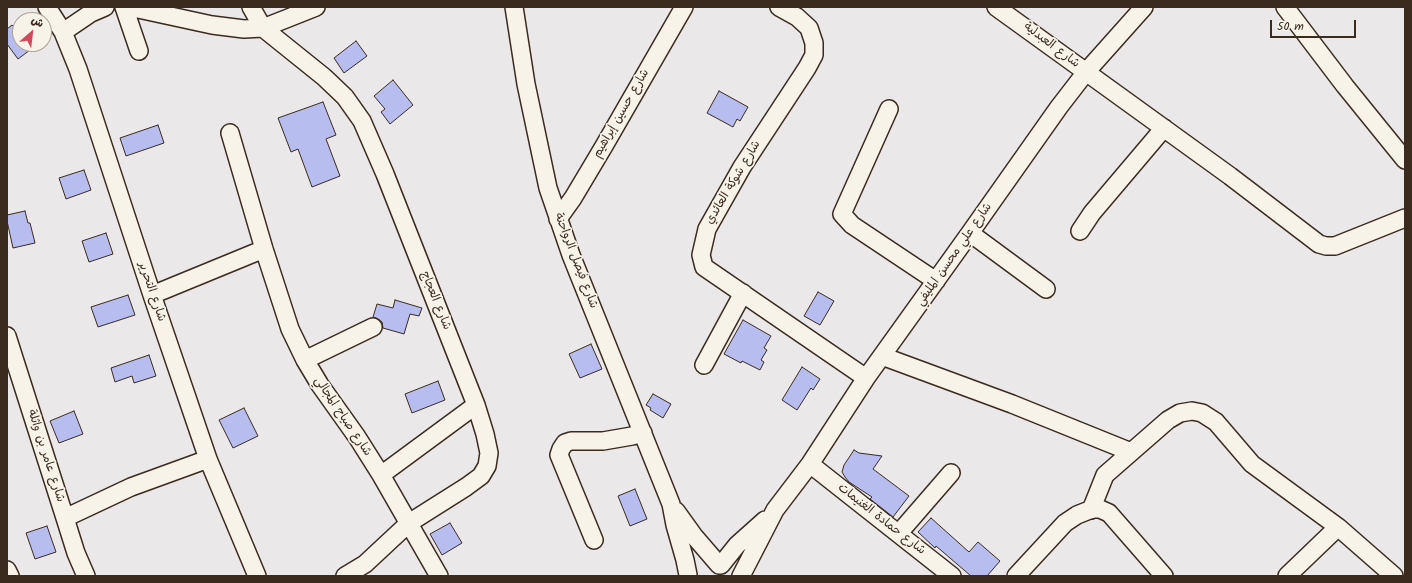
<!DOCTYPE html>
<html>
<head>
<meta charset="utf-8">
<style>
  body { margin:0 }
  #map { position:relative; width:1412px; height:583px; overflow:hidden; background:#eae8e9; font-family:Kalam,"Playpen Sans Arabic",sans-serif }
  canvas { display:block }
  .frame { position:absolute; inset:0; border:8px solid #3b2a1e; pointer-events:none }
  .north { position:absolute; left:12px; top:12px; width:40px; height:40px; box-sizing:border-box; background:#f7f3e8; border:1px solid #aca397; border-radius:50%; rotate:28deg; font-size:11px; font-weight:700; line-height:16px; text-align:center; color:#3b2a1e }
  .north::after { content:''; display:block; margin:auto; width:14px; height:18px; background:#d1495b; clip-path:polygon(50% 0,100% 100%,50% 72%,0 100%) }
  .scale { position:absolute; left:1270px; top:20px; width:86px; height:18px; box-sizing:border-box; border:2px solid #3b2a1e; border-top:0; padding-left:5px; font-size:12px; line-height:14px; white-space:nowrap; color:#3b2a1e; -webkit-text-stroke:3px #f7f3e8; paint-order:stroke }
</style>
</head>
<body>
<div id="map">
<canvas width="1412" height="583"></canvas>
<div class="frame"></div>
<div class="north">ش</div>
<div class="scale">50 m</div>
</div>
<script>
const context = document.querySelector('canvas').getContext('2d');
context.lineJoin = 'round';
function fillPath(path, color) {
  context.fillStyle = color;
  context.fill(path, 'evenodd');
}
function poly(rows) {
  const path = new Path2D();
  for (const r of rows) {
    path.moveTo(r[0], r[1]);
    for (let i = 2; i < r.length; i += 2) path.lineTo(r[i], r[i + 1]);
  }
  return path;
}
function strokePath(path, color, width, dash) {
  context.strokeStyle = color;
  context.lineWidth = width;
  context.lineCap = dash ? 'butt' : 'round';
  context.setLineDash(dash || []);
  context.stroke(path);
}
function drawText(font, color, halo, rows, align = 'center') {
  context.font = font + ' Kalam,"Playpen Sans Arabic",sans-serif';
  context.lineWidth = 3.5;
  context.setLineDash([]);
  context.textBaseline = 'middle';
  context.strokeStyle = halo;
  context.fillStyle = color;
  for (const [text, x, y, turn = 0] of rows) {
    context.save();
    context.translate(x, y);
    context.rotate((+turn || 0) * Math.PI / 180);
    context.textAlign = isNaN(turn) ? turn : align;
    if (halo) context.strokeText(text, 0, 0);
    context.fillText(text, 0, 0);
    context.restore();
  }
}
const building = poly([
  [20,24,20,44,38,44,18,59,7,44,7,29,12,25,15,28,20,24],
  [356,41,367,56,344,73,334,58,356,41],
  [393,80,413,105,390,124,381,112,385,109,374,96,393,80],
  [719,91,748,107,740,121,737,119,733,127,707,113,719,91],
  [323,102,336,135,326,139,340,176,312,187,298,149,291,152,278,118,323,102],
  [158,125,164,143,126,156,120,138,158,125],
  [84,170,91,190,66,199,59,178,84,170],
  [25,211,28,223,30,223,35,243,13,248,7,221,7,215,25,211],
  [106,233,113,254,89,262,82,241,106,233],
  [818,292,834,301,820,325,804,316,818,292],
  [128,295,135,315,98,327,91,307,128,295],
  [395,300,422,308,419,316,410,314,404,334,383,328,382,322,378,319,373,317,377,304,393,308,395,300],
  [743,320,771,336,764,348,767,350,761,360,764,362,760,370,742,361,741,363,724,354,743,320],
  [591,344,602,369,580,378,569,354,591,344],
  [149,355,156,376,134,383,132,376,115,382,111,368,149,355],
  [802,367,820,379,813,390,811,388,797,410,782,400,802,367],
  [438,381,445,400,412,413,405,394,438,381],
  [653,394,671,404,663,418,650,410,651,408,646,405,653,394],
  [244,408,258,436,233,448,219,420,244,408],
  [74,411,83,434,59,443,50,421,74,411],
  [854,450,859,453,882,456,873,469,909,496,893,517,870,499,872,497,849,482,845,477,842,472,844,465,854,450],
  [635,489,647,519,630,526,618,496,635,489],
  [931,518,969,552,978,542,1000,561,987,576,971,576,936,546,935,548,918,532,931,518],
  [450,523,462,543,442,555,430,534,450,523],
  [47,526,56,552,35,559,26,533,47,526]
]);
fillPath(building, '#b8bdef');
strokePath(building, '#3b2a1e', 1);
const minor = poly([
  [47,7,63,32,78,69,152,295,208,459,257,576],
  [124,7,139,51],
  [129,7,212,25,244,29,263,28,316,7],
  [251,7,263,28,324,77,345,97,362,121,385,174,476,405,485,434,489,453,487,466,481,476,466,487,409,523,365,564,345,576],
  [514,7,526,84,548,188,571,255,671,504,675,525,685,560,688,575],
  [779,7,797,17,809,28,814,43,814,55,807,68,742,167,707,229,701,255,704,267,866,378],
  [996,7,1230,176,1319,244,1326,246,1335,246,1405,218],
  [1285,7,1345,86,1405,160],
  [63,32,91,13,105,7],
  [889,109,842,214,852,225,936,281],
  [230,133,264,249,290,329,305,360,320,385,357,437,381,475,439,576],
  [558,219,573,198,604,146,684,7],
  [1080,231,1092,213,1164,128],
  [970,233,1046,289],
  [152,295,264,249],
  [7,336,65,518,76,553,86,576],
  [882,356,1012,404,1131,452],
  [305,360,373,327],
  [704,365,743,293],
  [810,464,952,576],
  [381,475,476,405],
  [1091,510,1105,475,1168,420,1180,413,1192,411,1202,413,1216,422,1252,464,1338,527,1394,576],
  [676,511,694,536,719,565],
  [65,518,131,487,208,459],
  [899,533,951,473],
  [594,540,559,455,561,449,565,443,571,441,603,441,632,436,643,433],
  [721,565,737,545,765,520],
  [7,570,10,576],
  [741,576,775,510,810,464,866,378,970,233,1059,107,1086,72,1144,7],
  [1016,576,1065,523,1077,515,1092,509,1100,509,1109,513,1164,576],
  [1287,576,1338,527]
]);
strokePath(minor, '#3b2a1e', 20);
strokePath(minor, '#f7f3e8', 17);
drawText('12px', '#3b2a1e', '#f7f3e8', [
  ["شارع العبدلية",1051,46,37],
  ["شارع حسين إبراهيم",622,114,-60],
  ["شارع شوكة العائدي",734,183,-59],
  ["شارع علي محسن المليفي",955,255,-55],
  ["شارع فيصل الرواحنة",575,261,69],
  ["شارع التحرير",151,292,71],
  ["شارع العجاج",435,301,68],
  ["شارع صياح المجالي",342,417,56],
  ["شارع عامر بن واثلة",45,456,72],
  ["شارع حمادة الغنيمات",881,520,38]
]);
</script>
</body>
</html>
